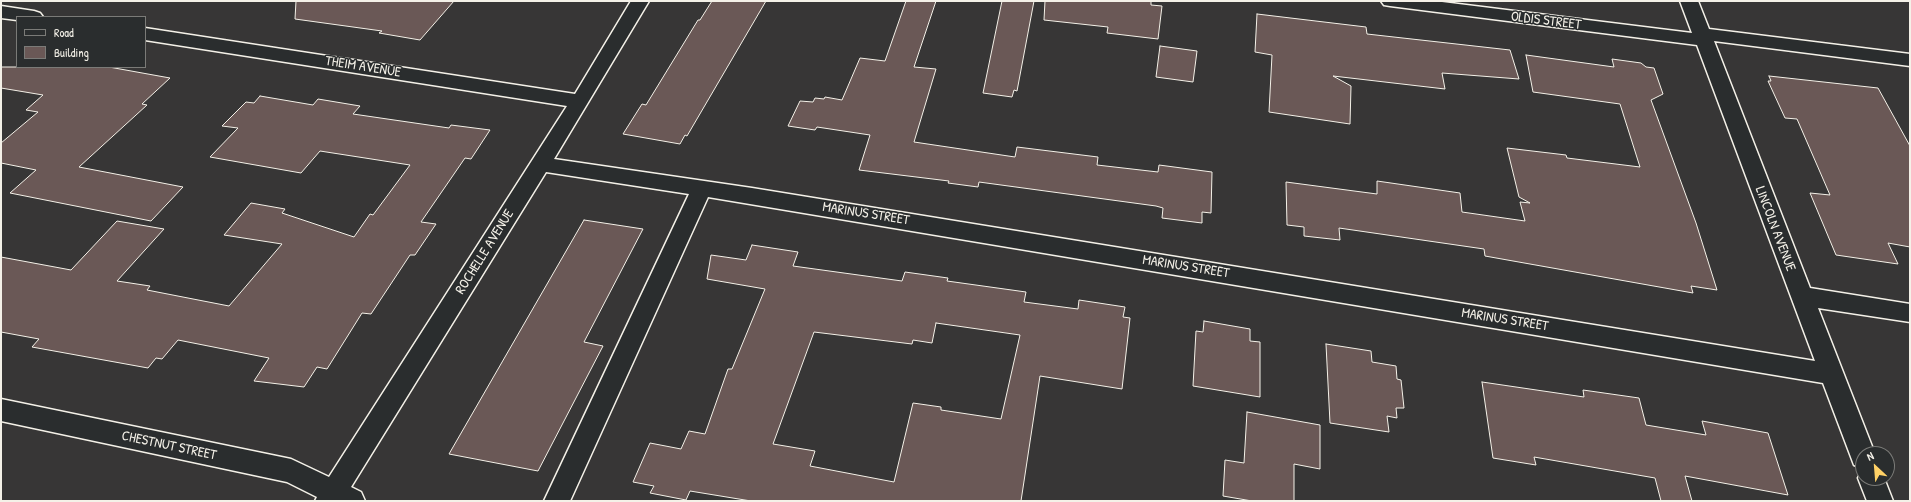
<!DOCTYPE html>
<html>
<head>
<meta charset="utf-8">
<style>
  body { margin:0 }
  #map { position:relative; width:1911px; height:502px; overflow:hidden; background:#373636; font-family:"Patrick Hand",sans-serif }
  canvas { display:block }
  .frame { position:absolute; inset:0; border:2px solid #f4f1e8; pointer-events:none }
  .legend { position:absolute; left:16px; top:16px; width:130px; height:52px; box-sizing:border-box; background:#2a2d2e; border:1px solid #7b7b78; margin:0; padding:5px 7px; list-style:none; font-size:12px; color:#f4f1e8 }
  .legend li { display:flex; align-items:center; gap:8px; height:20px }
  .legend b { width:20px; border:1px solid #7b7b78 }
  .north { position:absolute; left:1855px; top:446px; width:40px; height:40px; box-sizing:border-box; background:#2a2d2e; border:1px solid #7b7b78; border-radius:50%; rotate:334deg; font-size:11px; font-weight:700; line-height:16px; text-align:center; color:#f4f1e8 }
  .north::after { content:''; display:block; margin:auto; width:14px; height:18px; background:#ffd166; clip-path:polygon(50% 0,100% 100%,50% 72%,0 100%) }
</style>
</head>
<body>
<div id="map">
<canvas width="1911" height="502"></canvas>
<div class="frame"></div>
<ul class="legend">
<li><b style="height:5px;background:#2a2d2e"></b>Road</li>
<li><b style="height:11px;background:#6a5856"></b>Building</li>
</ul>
<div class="north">N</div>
</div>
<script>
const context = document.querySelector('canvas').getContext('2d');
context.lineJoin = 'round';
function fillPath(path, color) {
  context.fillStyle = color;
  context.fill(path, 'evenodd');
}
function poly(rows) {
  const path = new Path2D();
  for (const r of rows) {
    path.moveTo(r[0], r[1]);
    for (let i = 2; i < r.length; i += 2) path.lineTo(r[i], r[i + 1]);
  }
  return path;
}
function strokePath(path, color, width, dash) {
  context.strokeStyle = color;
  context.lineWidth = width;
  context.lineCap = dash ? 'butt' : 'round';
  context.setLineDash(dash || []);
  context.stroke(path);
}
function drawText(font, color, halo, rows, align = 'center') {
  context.font = font + ' "Patrick Hand",sans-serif';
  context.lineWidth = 3;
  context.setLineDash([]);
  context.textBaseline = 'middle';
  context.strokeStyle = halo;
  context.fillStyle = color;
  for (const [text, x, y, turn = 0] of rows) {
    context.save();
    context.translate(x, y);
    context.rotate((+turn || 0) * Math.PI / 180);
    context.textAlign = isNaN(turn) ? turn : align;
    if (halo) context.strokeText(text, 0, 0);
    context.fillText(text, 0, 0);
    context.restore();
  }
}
const building = poly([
  [296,1,454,1,420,40,379,33,382,31,295,19,296,1],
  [712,1,766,1,687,136,685,135,680,144,623,134,642,104,646,105,698,20,700,20,712,1],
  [906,1,936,1,914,67,936,69,914,142,1015,157,1017,147,1098,157,1097,165,1158,172,1159,165,1212,172,1211,213,1202,212,1202,223,1162,218,1163,208,1156,206,979,182,978,187,948,183,949,181,859,170,870,135,817,127,815,130,788,126,800,101,813,102,815,98,824,99,825,97,842,100,860,58,885,61,906,1],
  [1002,1,1034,1,1017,91,1014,90,1012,97,983,93,1002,1],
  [1045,1,1151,1,1151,5,1162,6,1158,39,1107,33,1108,27,1044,20,1045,1],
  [1257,14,1366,27,1367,34,1510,50,1519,79,1442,73,1445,89,1333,76,1351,86,1350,124,1269,112,1272,55,1255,52,1257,14],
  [1160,46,1197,51,1193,82,1156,77,1160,46],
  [1526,55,1614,67,1612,59,1641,63,1646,67,1654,68,1663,94,1651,100,1696,223,1717,290,1691,286,1693,293,1485,256,1484,249,1339,228,1340,240,1304,236,1304,227,1287,225,1286,182,1377,194,1377,181,1460,193,1462,212,1525,221,1520,202,1530,203,1519,197,1507,148,1566,155,1567,158,1640,167,1620,104,1533,92,1526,55],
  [1,67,109,67,170,78,142,104,147,105,79,167,183,187,151,221,10,193,36,170,1,163,1,143,38,112,26,110,43,95,1,88,1,67],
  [1769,76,1878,88,1910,146,1910,247,1888,243,1898,264,1836,255,1810,193,1830,195,1797,119,1785,118,1768,81,1771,81,1769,76],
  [260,96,313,105,318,99,360,106,353,114,449,128,451,125,490,130,471,159,465,158,421,222,436,224,415,255,410,255,371,314,362,313,327,369,317,367,304,387,254,381,269,358,178,340,162,359,156,358,148,368,32,347,39,339,1,332,1,257,71,270,117,221,164,229,117,281,150,286,147,290,229,306,282,244,224,235,251,203,285,209,282,213,354,237,370,214,373,215,410,165,320,151,301,173,210,157,238,128,222,126,246,102,254,103,260,96],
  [584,220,643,229,584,342,603,346,538,471,449,454,584,220],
  [752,245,798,252,793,266,902,281,905,272,948,278,947,281,1026,292,1024,302,1078,309,1079,300,1125,307,1123,317,1130,318,1122,389,1040,376,1021,501,751,501,690,491,686,500,650,493,654,486,633,482,650,443,681,449,689,431,705,434,728,369,732,369,765,289,707,279,711,255,746,260,752,245],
  [936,323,1020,335,1001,419,941,410,941,407,913,403,894,482,810,466,815,451,773,444,814,332,912,344,913,340,932,343,936,323],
  [1204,321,1250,329,1250,341,1260,342,1260,397,1193,386,1196,331,1203,332,1204,321],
  [1326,344,1371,351,1372,362,1396,366,1397,379,1401,380,1404,408,1396,408,1397,418,1387,416,1389,432,1330,423,1326,344],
  [1482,382,1584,397,1583,390,1639,398,1646,425,1706,435,1702,421,1768,433,1788,495,1685,476,1692,501,1661,501,1655,478,1534,457,1536,465,1493,458,1482,382],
  [1247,412,1320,425,1320,469,1294,464,1294,501,1252,501,1223,496,1225,460,1244,463,1247,412]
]);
fillPath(building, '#6a5856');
strokePath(building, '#f4f1e8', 1);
const minor = poly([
  [631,1,649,1,554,159,752,188,1815,361,1697,45,1390,6,1384,5,1381,1,1434,1,1692,33,1680,1,1698,1,1709,29,1910,54,1910,66,1714,41,1810,288,1910,304,1910,322,1818,308,1875,454,1863,454,1863,468,1854,465,1823,383,708,197,570,501,544,501,689,194,546,172,351,487,361,492,365,501,315,501,317,497,287,482,1,421,1,399,291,459,329,477,567,106,145,40,145,28,575,94,631,1],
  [1,6,34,11,40,13,43,17,17,17,17,20,1,18,1,6],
  [1863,469,1863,478,1884,478,1893,501,1867,501,1858,478,1863,469]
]);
strokePath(minor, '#f4f1e8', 3);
fillPath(minor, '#2a2d2e');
drawText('14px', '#f4f1e8', '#2a2d2e', [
  ["OLDIS STREET",1546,21,7],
  ["THEIM AVENUE",363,67,9],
  ["MARINUS STREET",866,214,9],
  ["LINCOLN AVENUE",1775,229,69],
  ["ROCHELLE AVENUE",485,252,-58],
  ["MARINUS STREET",1186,267,9],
  ["MARINUS STREET",1505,320,9],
  ["CHESTNUT STREET",169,446,12]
]);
</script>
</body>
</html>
